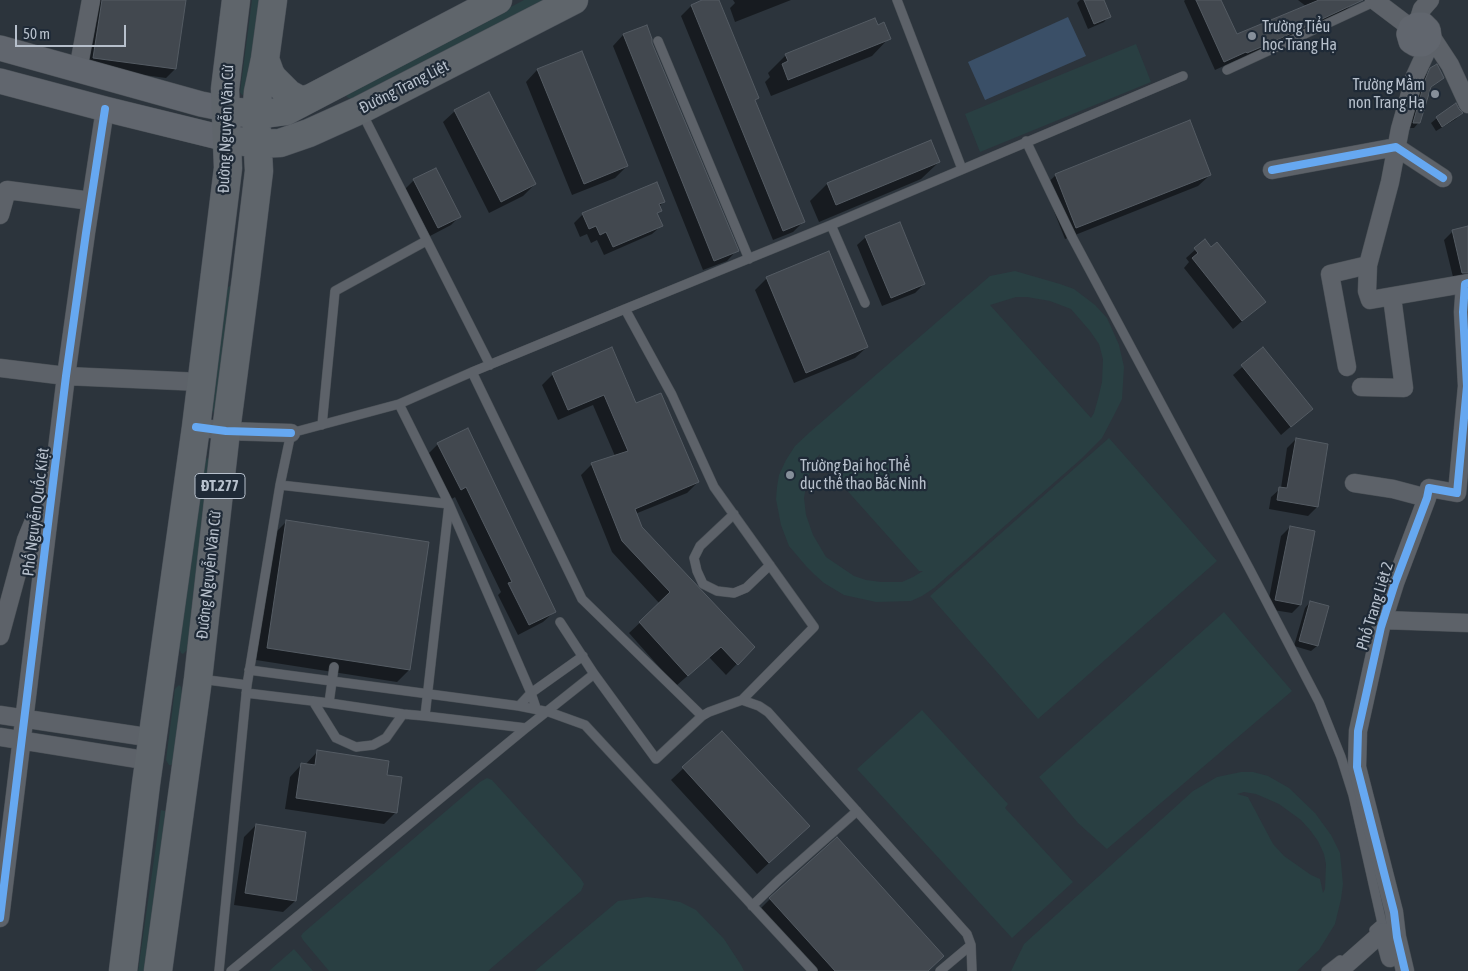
<!DOCTYPE html>
<html>
<head>
<meta charset="utf-8">
<style>
  body { margin:0 }
  #map { position:relative; width:1468px; height:971px; overflow:hidden; background:#2c343c; font-family:"Asap Condensed",sans-serif }
  canvas { display:block }
  .scale { position:absolute; left:15px; top:25px; width:111px; height:22px; box-sizing:border-box; border:2px solid #b7c0cc; border-top:0; padding-left:6px; font-size:15px; line-height:18px; white-space:nowrap; color:#b7c0cc; -webkit-text-stroke:4px #1f2a37; paint-order:stroke }
</style>
</head>
<body>
<div id="map">
<canvas width="1468" height="971"></canvas>
<div class="scale">50 m</div>
</div>
<script>
const context = document.querySelector('canvas').getContext('2d');
context.lineJoin = 'round';
function fillPath(path, color) {
  context.fillStyle = color;
  context.fill(path, 'evenodd');
}
function poly(rows) {
  const path = new Path2D();
  for (const r of rows) {
    path.moveTo(r[0], r[1]);
    for (let i = 2; i < r.length; i += 2) path.lineTo(r[i], r[i + 1]);
  }
  return path;
}
function strokePath(path, color, width, dash) {
  context.strokeStyle = color;
  context.lineWidth = width;
  context.lineCap = dash ? 'butt' : 'round';
  context.setLineDash(dash || []);
  context.stroke(path);
}
function drawText(font, color, halo, rows, align = 'center') {
  context.font = font + ' "Asap Condensed",sans-serif';
  context.lineWidth = 4.5;
  context.setLineDash([]);
  context.textBaseline = 'middle';
  context.strokeStyle = halo;
  context.fillStyle = color;
  for (const [text, x, y, turn = 0] of rows) {
    context.save();
    context.translate(x, y);
    context.rotate((+turn || 0) * Math.PI / 180);
    context.textAlign = isNaN(turn) ? turn : align;
    if (halo) context.strokeText(text, 0, 0);
    context.fillText(text, 0, 0);
    context.restore();
  }
}
fillPath(poly([
  [252,0,259,0,246,94,242,95,240,92],
  [524,0,546,0,351,99,347,97,346,95,352,90],
  [1136,44,1151,82,980,152,965,114],
  [1015,271,1060,284,1074,289,1095,305,1107,318,1119,345,1124,367,1122,399,1113,417,1102,438,1081,459,934,588,922,596,911,601,876,602,844,595,824,583,815,575,806,566,789,546,781,525,776,499,777,487,779,475,786,460,795,446,810,432,990,276],
  [1016,297,1027,297,1050,301,1071,309,1090,331,1099,344,1103,359,1102,382,1098,399,1094,413,1091,418,990,305],
  [820,454,819,459,919,571,923,571,913,577,902,582,881,582,866,580,854,576,826,557,813,535,806,515,804,498,807,480,815,460],
  [231,285,216,413,214,413,211,410,227,288],
  [1109,438,1217,561,1038,719,930,596],
  [207,458,210,460,211,463,187,650,183,654,181,653,179,648,204,464],
  [1224,612,1292,691,1107,849,1078,823,1039,777],
  [179,685,181,687,182,692,173,764,171,765,169,765,166,760,175,689],
  [922,710,1008,804,1005,808,1073,882,1012,938,857,769],
  [1241,772,1253,772,1268,776,1289,788,1315,813,1331,835,1340,853,1343,884,1341,899,1335,924,1319,950,1297,971,1011,971,1024,944,1193,791,1217,777],
  [1244,792,1256,794,1279,804,1301,820,1310,830,1318,841,1324,854,1326,864,1325,889,1323,893,1320,879,1311,875,1284,856,1273,844,1248,797,1237,794],
  [487,778,492,780,581,879,584,884,581,891,488,971,329,971,303,940,301,936,303,933,480,782],
  [161,810,165,811,165,814,145,971,138,971],
  [647,897,664,899,680,902,696,910,724,939,741,965,744,971,535,971,618,901],
  [294,949,313,971,269,971]
]), '#293f42');
fillPath(poly([
  [1068,17,1086,56,985,100,968,62]
]), '#3a4f67');
fillPath(poly([
  [94,0,185,0,175,69,166,78,84,67],
  [705,0,718,0,758,98,754,102,804,221,793,232,773,240,681,16,691,6],
  [733,0,791,0,735,22,730,8,735,3],
  [1080,0,1102,0,1109,16,1104,22,1088,29,1077,3],
  [1185,0,1222,0,1220,1,1236,36,1307,7,1298,0,1344,0,1351,5,1343,13,1238,61,1237,60,1215,70,1184,1],
  [646,26,651,44,737,250,727,261,703,270,613,46,623,35],
  [877,26,889,38,872,56,771,96,765,82,770,77,768,73,786,55],
  [581,53,627,166,615,178,572,195,526,82,537,70],
  [1431,69,1443,78,1429,89,1419,122,1414,128,1408,128,1420,87,1425,76],
  [455,111,535,184,523,196,489,213,443,122],
  [1461,113,1456,119,1436,131,1431,123,1437,118],
  [939,162,921,179,819,222,810,201,827,184],
  [1056,175,1210,175,1198,186,1065,239,1044,186],
  [414,180,459,217,451,225,430,236,405,189],
  [664,201,659,207,660,211,656,215,661,226,652,234,604,255,597,240,591,243,587,234,580,237,574,223,583,214],
  [1468,228,1468,278,1454,281,1444,240,1453,231],
  [866,237,924,284,915,293,882,306,857,245],
  [1205,241,1264,302,1233,329,1184,268,1189,262,1186,258],
  [767,278,867,347,855,358,794,383,755,290],
  [1263,349,1311,409,1281,435,1233,375],
  [553,374,635,405,698,482,687,493,635,514,641,528,753,647,726,675,709,657,676,686,629,633,660,604,612,552,581,475,592,464,615,456,593,405,558,420,542,385],
  [1296,439,1317,507,1308,516,1269,509,1271,497,1281,488,1287,448],
  [438,444,554,612,543,622,518,635,498,595,501,592,455,497,450,500,427,455],
  [286,522,409,670,397,682,256,660,274,534],
  [1290,527,1300,605,1292,613,1267,609,1281,536],
  [1310,602,1317,646,1311,651,1294,646,1305,608],
  [722,732,796,838,757,874,671,780],
  [317,752,386,776,396,812,384,824,285,809,290,777,301,765,305,765],
  [256,825,295,901,283,912,234,905,244,837],
  [770,899,927,971,813,971,758,911]
]), '#0007');
const building = poly([
  [102,0,186,0,176,69,93,58,102,0],
  [702,0,719,0,759,98,755,100,805,222,783,231,691,5,702,0],
  [1084,0,1104,0,1111,17,1094,24,1084,0],
  [1196,0,1221,0,1237,34,1319,0,1363,0,1266,45,1247,53,1246,52,1224,62,1196,0],
  [875,18,878,25,884,22,891,39,788,80,782,64,788,61,785,54,875,18],
  [647,25,652,39,652,43,739,251,714,261,623,34,647,25],
  [582,51,628,166,584,184,537,69,582,51],
  [1437,64,1444,78,1431,87,1420,123,1413,123,1425,80,1430,68,1437,64],
  [489,92,536,184,501,202,454,110,489,92],
  [1456,103,1459,109,1463,113,1442,127,1436,117,1456,103],
  [1190,120,1211,175,1076,228,1055,174,1190,120],
  [931,140,940,162,836,205,827,183,931,140],
  [436,168,461,217,438,228,413,179,436,168],
  [657,182,665,202,659,204,662,211,657,213,663,226,613,247,606,232,600,235,596,226,589,229,582,213,657,182],
  [900,222,925,284,891,298,865,236,900,222],
  [1468,226,1468,273,1462,273,1452,230,1468,226],
  [1205,239,1211,247,1217,242,1266,302,1242,321,1192,258,1198,253,1194,248,1205,239],
  [829,251,868,347,806,373,766,277,829,251],
  [612,347,636,403,661,393,699,482,635,509,642,527,755,647,738,665,721,647,688,676,639,622,670,592,622,541,591,463,628,451,604,395,568,410,552,373,612,347],
  [1263,347,1313,409,1291,427,1241,365,1263,347],
  [468,428,556,612,529,625,508,583,512,582,466,487,461,490,437,443,468,428],
  [1296,438,1328,444,1318,507,1277,500,1279,487,1287,488,1296,438],
  [286,520,429,542,410,670,267,648,286,520],
  [1290,526,1315,531,1301,605,1275,600,1290,526],
  [1310,601,1329,606,1318,646,1299,641,1310,601],
  [722,731,810,826,769,863,682,767,722,731],
  [317,750,389,761,387,775,402,777,397,813,296,798,301,763,315,765,317,750],
  [256,824,306,832,296,901,245,893,256,824],
  [837,837,944,956,928,971,835,971,769,898,837,837]
]);
fillPath(building, '#42484f');
strokePath(building, '#545b63', 1);
const lane = poly([
  [897,0,962,169],
  [658,41,749,259],
  [1227,70,1376,1],
  [362,113,490,365],
  [1026,141,1072,237,1249,568,1319,702,1341,757,1353,795,1382,923,1374,930],
  [831,225,865,303],
  [625,309,672,395,714,487,814,627,742,700],
  [472,372,582,599,702,716,656,759,594,674,560,622],
  [399,404,449,504,531,693,536,708],
  [322,425,335,291,426,241],
  [280,485,449,504,425,716],
  [734,514,700,546,694,558,697,571,703,584,717,591,734,593,746,588,770,565],
  [249,670,519,706,549,712,585,725,813,971],
  [200,679,247,685],
  [246,693,329,703,403,714,425,716,526,728],
  [313,701,336,738,356,747,373,745,386,738,403,714],
  [329,703,334,667],
  [519,706,531,693,583,656],
  [702,716,709,712,742,700,759,706,768,712,967,934,971,945,972,971],
  [752,906,779,880,857,811],
  [219,971,247,685,280,485,291,433,399,404,472,372,625,309,831,225,1183,76],
  [231,971,526,728,594,674],
  [940,971,971,945],
  [1326,971,1340,960]
]);
const street = poly([
  [1374,0,1411,28,1417,25,1422,9,1430,0],
  [1429,33,1450,65,1468,104],
  [1426,42,1427,50,1415,76,1400,129,1390,182,1368,265,1367,291,1370,300,1468,283],
  [78,70,91,0],
  [1272,170,1396,147,1443,178],
  [0,215,7,190,91,201],
  [1347,367,1330,274,1368,265],
  [0,368,66,376,201,382],
  [1361,387,1404,388,1392,297],
  [196,427,226,431,291,433],
  [1354,483,1393,489,1427,498],
  [1383,620,1468,623],
  [0,636,26,540,33,523,51,501],
  [0,715,153,738],
  [0,737,150,761],
  [0,918,66,376,86,233,105,109],
  [1339,971,1383,932,1390,958],
  [1405,971,1397,937,1394,912,1357,767,1358,731,1381,627,1395,583,1427,498,1429,488,1457,493,1467,386,1463,312,1465,284]
]);
const secondary = poly([
  [1411,28,1409,34,1411,41,1416,44,1423,44,1428,40,1429,37,1428,30,1423,25,1417,25],
  [0,48,201,104,226,109],
  [0,81,105,109,227,139]
]);
const primary = poly([
  [265,59,270,73,273,78,289,94,298,99,304,100,311,98],
  [240,112,256,115,286,111,498,0],
  [238,141,257,144,280,143,309,133,360,110,574,0],
  [123,971,146,784,196,427,228,168,225,89,236,0],
  [158,971,198,679,226,431,246,278,259,171,256,115,258,92,265,59,273,0]
]);
strokePath(lane, '#4a5056', 10);
strokePath(street, '#4a5056', 19);
strokePath(secondary, '#4a5056', 26);
strokePath(primary, '#4a5058', 29);
strokePath(lane, '#5d6269', 9);
strokePath(street, '#5d6269', 18);
strokePath(secondary, '#61666e', 25);
strokePath(primary, '#5f656b', 28);
strokePath(poly([
  [1272,170,1396,147,1443,178],
  [196,427,226,431,291,433],
  [0,918,66,376,86,233,105,109],
  [1405,971,1397,937,1394,912,1357,767,1358,731,1381,627,1395,583,1427,498,1429,488,1457,493,1467,386,1463,312,1465,284,1468,283]
]), '#66a8f1', 8);
for (const [x, y, r, color] of [
  [1252,36,5,"#868f9a"],
  [1435,94,5,"#868f9a"],
  [790,475,5,"#868f9a"]
]) {
  const dot = new Path2D();
  dot.arc(x, y, r, 0, 2 * Math.PI);
  context.fillStyle = color;
  context.fill(dot);
  strokePath(dot, '#1f2a37', 2);
}
for (const [x, y, w] of [
  [220,486,50]
]) {
  const box = new Path2D();
  box.roundRect(x - w / 2, y - 12.5, w, 25, 4);
  context.fillStyle = '#1f2a37';
  context.fill(box);
  strokePath(box, '#b7c0cc', 1);
}
drawText('bold 15px', '#b7c0cc', null, [
  ["ĐT.277",220,486]
]);
drawText('16px', '#b7c0cc', '#1f2a37', [
  ["Trường Tiểu",1262,27],
  ["học Trang Hạ",1262,45],
  ["Trường Mầm",1425,85,"right"],
  ["non Trang Hạ",1425,103,"right"],
  ["Trường Đại học Thể",800,466],
  ["dục thể thao Bắc Ninh",800,484]
], 'left');
drawText('16px', '#b7c0cc', '#1f2a37', [
  ["Đường Trang Liệt",404,87,-27],
  ["Đường Nguyễn Văn Cừ",226,129,-88],
  ["Phố Nguyễn Quốc Kiệt",36,512,-83],
  ["Đường Nguyễn Văn Cừ",209,575,-84],
  ["Phố Trang Liệt 2",1375,606,-73]
]);
</script>
</body>
</html>
